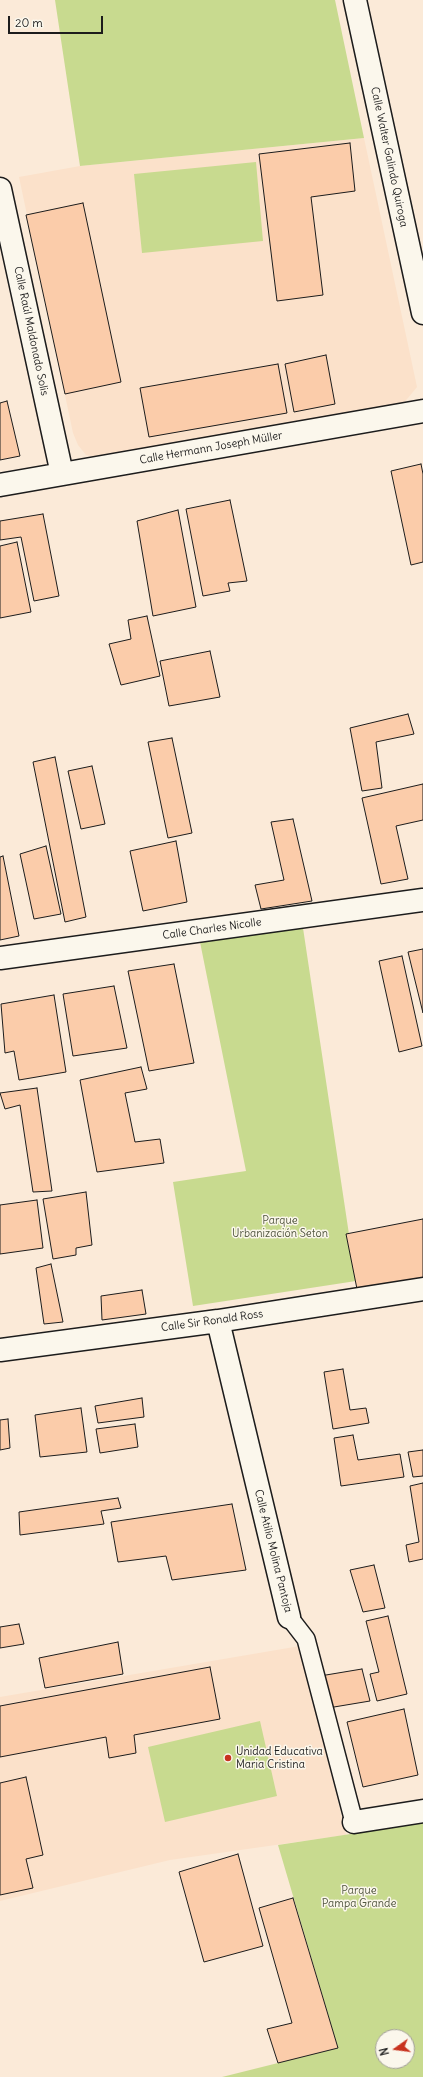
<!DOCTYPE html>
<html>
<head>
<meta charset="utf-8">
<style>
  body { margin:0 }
  #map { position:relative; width:423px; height:2077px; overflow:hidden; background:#fbead8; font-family:Delius,sans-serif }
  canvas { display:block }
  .north { position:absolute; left:375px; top:2029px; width:40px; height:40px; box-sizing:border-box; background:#fbf7ec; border:1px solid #a29f99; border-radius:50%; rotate:256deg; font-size:11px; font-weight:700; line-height:16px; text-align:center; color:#1c1c1c }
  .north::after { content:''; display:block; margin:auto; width:14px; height:18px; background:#c8321e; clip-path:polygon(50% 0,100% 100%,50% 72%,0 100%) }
  .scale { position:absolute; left:8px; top:16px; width:95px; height:18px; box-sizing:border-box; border:2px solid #1c1c1c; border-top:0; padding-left:5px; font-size:12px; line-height:14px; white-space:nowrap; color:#1c1c1c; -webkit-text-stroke:3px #fbf7ec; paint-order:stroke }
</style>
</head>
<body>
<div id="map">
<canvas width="423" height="2077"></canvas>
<div class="north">N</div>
<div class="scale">20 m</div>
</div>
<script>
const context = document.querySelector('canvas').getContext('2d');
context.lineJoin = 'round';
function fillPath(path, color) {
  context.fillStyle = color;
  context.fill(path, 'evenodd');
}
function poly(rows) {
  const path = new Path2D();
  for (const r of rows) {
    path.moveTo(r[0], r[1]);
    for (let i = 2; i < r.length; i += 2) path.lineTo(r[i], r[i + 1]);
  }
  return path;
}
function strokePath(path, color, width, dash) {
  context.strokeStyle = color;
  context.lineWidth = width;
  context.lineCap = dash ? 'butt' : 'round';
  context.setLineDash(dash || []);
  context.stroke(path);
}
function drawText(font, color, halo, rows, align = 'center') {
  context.font = font + ' Delius,sans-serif';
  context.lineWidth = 3;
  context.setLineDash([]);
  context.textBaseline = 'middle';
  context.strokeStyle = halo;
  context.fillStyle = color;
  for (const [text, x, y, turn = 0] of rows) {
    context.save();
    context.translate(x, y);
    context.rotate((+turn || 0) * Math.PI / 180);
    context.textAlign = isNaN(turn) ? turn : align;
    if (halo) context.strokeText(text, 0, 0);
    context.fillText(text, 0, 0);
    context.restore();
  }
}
fillPath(poly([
  [364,138,417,387,408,398,402,404,100,458,86,455,78,445,73,433,19,177,80,166],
  [300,1646,346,1835,170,1860,0,1901,0,1697]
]), '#fbe1ca');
fillPath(poly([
  [55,0,335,0,364,138,80,166],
  [256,162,263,241,142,253,134,174],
  [303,928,356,1281,193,1306,173,1182,246,1171,200,942],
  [260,1721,277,1796,165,1822,148,1747],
  [423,1823,423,2077,222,2077,338,2048,278,1845],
  [383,2037,407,2037,407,2061,383,2061]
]), '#c8da8f');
const building = poly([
  [350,143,355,191,311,197,323,295,277,301,259,154,350,143],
  [83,203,121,382,65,394,26,215,83,203],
  [326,355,335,404,294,412,285,364,326,355],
  [278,364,287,413,149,437,140,388,278,364],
  [7,401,20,456,0,460,0,403,7,401],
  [421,464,423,474,423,562,411,565,391,471,421,464],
  [230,500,247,581,228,583,230,591,203,596,186,509,230,500],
  [178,510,196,607,153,616,137,521,178,510],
  [43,514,59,596,34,601,21,537,0,540,0,521,43,514],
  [17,542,31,612,0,618,0,546,17,542],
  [147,616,160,676,121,685,109,644,131,639,128,620,147,616],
  [210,651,220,697,169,706,160,661,210,651],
  [408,714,414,734,376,742,382,788,362,791,350,728,408,714],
  [172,738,192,833,168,838,148,742,172,738],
  [55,757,86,917,65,922,33,762,55,757],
  [92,766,105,824,81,829,68,771,92,766],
  [423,784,423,820,396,826,408,879,381,884,362,798,423,784],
  [293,819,312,901,261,909,255,885,284,880,271,822,293,819],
  [176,841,187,902,143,911,130,851,176,841],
  [46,846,61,914,34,919,20,854,46,846],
  [3,856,19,936,0,940,0,857,3,856],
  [423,949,423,1013,408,952,423,949],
  [402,956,422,1046,399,1052,379,961,402,956],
  [174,964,194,1063,149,1071,128,971,174,964],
  [114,986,127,1048,73,1056,63,994,114,986],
  [54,995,66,1072,19,1080,14,1051,5,1053,1,1004,54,995],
  [141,1067,147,1089,125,1093,135,1142,160,1139,164,1163,97,1172,80,1080,141,1067],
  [37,1088,52,1191,33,1192,20,1105,5,1109,0,1093,37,1088],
  [86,1192,92,1245,76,1248,76,1255,53,1259,43,1199,86,1192],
  [37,1200,43,1248,0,1254,0,1205,37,1200],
  [423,1219,423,1278,357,1289,346,1234,423,1219],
  [51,1264,63,1322,44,1324,36,1268,51,1264],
  [142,1290,146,1314,102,1320,101,1296,142,1290],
  [343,1369,350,1410,366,1408,369,1423,333,1429,324,1372,343,1369],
  [142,1398,144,1417,98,1423,95,1406,142,1398],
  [81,1408,87,1452,40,1457,35,1415,81,1408],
  [8,1419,10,1448,0,1450,0,1420,8,1419],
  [135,1424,138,1447,100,1453,96,1429,135,1424],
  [353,1435,358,1460,400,1454,404,1477,341,1486,334,1438,353,1435],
  [423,1450,423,1476,413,1477,408,1452,423,1450],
  [423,1483,423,1559,409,1562,406,1545,419,1542,410,1486,423,1483],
  [118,1498,121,1508,101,1511,104,1524,20,1535,19,1512,118,1498],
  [232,1504,246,1570,172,1580,166,1556,118,1562,111,1522,232,1504],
  [374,1565,385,1608,363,1612,350,1570,374,1565],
  [388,1616,407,1694,377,1701,370,1674,379,1672,366,1621,388,1616],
  [19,1624,24,1644,0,1648,0,1627,19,1624],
  [118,1642,123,1674,45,1688,39,1658,118,1642],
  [210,1667,220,1719,134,1735,136,1753,109,1758,106,1737,0,1757,0,1706,210,1667],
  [362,1669,370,1701,328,1708,320,1676,362,1669],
  [404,1709,418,1775,363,1787,347,1722,404,1709],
  [26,1777,43,1855,26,1859,33,1888,0,1895,0,1783,26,1777],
  [238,1854,263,1946,204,1962,179,1872,238,1854],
  [293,1898,338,2048,278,2063,267,2029,292,2023,259,1908,293,1898]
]);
fillPath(building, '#fbccaa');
strokePath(building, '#1c1c1c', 1);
const service = poly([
  [289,1617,306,1639,354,1822]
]);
const minor = poly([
  [355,0,423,313],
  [0,189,62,474],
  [0,485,423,411],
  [0,958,423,900],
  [218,1321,289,1617],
  [0,1350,218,1321,423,1289],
  [354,1822,423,1811]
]);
strokePath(service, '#1c1c1c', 20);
strokePath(minor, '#1c1c1c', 25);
strokePath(service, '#fbf7ec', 17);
strokePath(minor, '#fbf7ec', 22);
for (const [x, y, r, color] of [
  [228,1758,4,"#c8321e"]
]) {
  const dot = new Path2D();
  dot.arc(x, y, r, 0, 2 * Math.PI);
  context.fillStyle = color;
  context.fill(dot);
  strokePath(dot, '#fbf7ec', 1.5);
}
drawText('11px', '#1c1c1c', '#fbf7ec', [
  ["Calle Walter Galindo Quiroga",389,157,78],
  ["Calle Raúl Maldonado Solis",31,331,78],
  ["Calle Hermann Joseph Müller",211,448,-10],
  ["Calle Charles Nicolle",212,929,-8],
  ["Calle Sir Ronald Ross",212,1321,-8],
  ["Calle Atilio Molina Pantoja",273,1551,76]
]);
drawText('11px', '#50553e', '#fbf7ec', [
  ["Parque",280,1221],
  ["Urbanización Seton",280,1234],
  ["Parque",359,1891],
  ["Pampa Grande",359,1904]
]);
drawText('11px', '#1c1c1c', '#fbf7ec', [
  ["Unidad Educativa",236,1752],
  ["Maria Cristina",236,1765]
], 'left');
</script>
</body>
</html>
